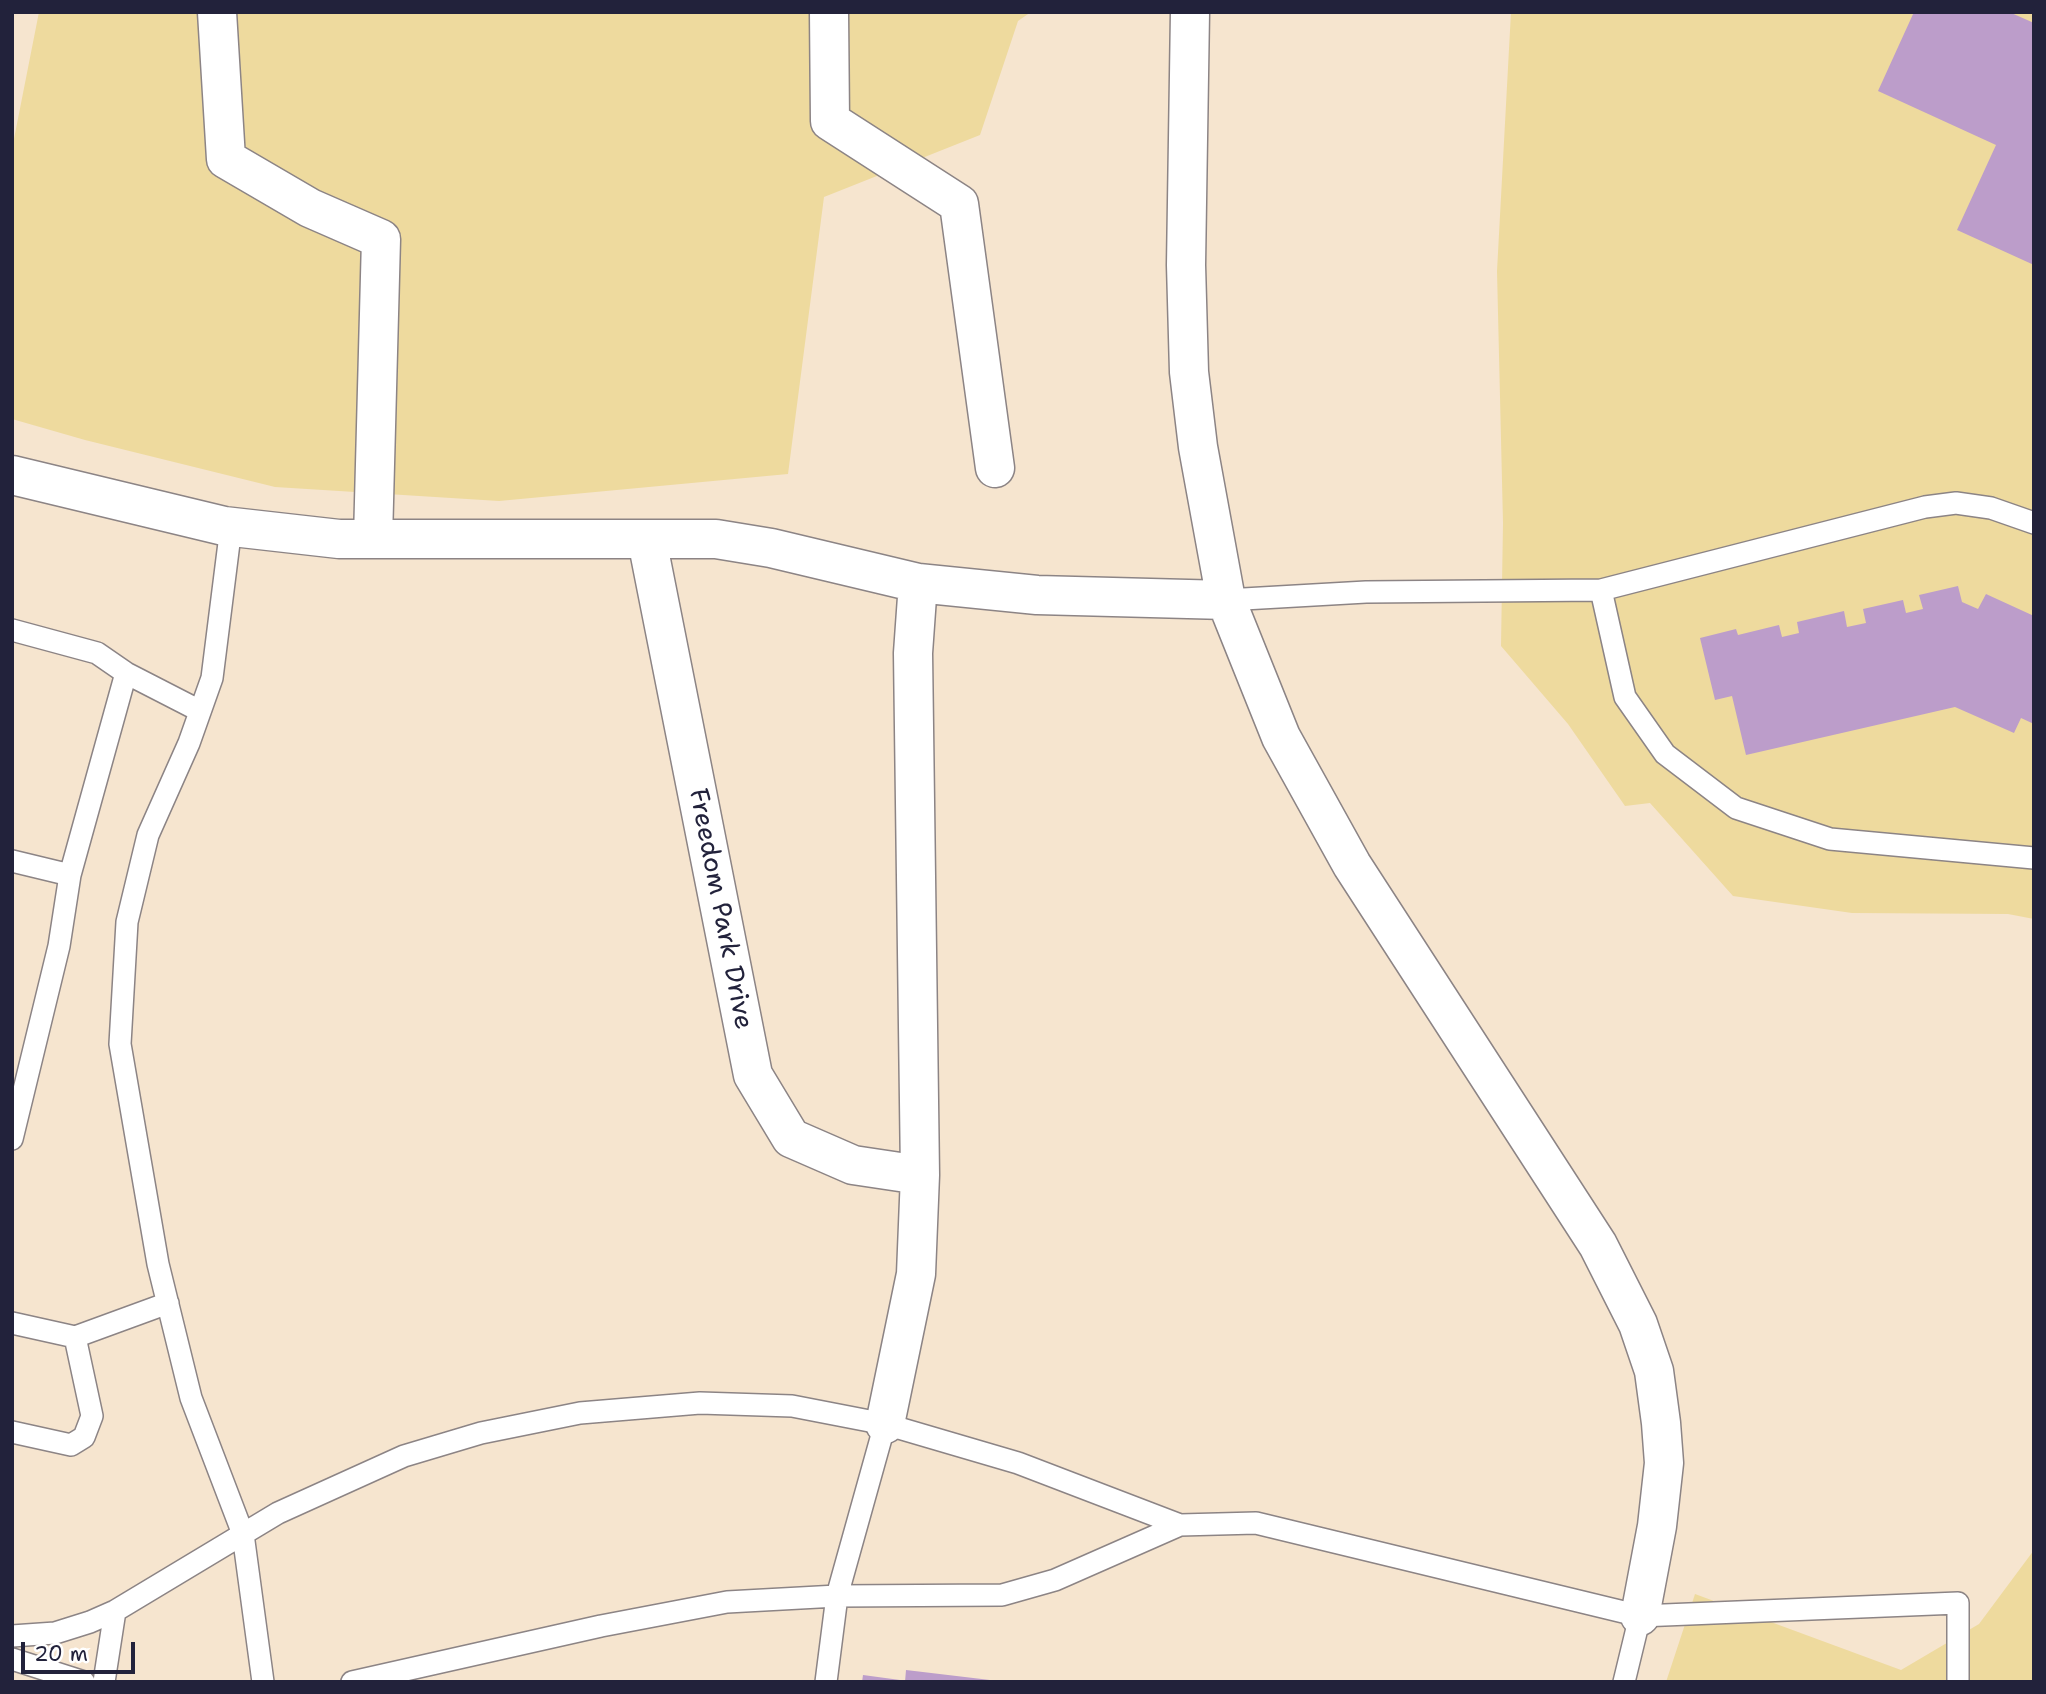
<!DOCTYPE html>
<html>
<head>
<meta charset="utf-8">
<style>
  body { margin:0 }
  #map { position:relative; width:2046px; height:1694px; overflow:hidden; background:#f6e5cf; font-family:"Shantell Sans",sans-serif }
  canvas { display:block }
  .frame { position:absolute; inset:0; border:14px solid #22223b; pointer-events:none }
  .scale { position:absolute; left:21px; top:1642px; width:114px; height:32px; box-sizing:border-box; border:4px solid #22223b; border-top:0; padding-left:9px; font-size:21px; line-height:24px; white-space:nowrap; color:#22223b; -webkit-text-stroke:5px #fff; paint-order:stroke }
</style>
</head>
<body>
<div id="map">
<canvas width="2046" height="1694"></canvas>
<div class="frame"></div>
<div class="scale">20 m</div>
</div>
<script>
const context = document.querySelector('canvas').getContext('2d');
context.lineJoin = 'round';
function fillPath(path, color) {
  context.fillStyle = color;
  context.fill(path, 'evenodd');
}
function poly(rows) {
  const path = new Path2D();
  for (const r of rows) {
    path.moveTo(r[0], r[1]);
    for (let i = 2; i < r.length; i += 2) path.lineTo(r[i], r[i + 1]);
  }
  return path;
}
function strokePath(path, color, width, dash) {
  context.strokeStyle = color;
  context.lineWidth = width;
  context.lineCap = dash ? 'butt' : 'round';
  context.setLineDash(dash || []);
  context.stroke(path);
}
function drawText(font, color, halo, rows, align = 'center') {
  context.font = font + ' "Shantell Sans",sans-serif';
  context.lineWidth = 7;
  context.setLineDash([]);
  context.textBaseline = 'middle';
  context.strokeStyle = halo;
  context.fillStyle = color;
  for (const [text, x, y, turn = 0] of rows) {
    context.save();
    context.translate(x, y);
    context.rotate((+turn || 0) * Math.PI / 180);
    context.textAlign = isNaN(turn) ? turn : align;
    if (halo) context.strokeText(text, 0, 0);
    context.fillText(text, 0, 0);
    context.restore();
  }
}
fillPath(poly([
  [39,12,1031,12,1018,21,980,135,824,197,788,474,499,501,275,487,85,440,12,419,12,149],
  [1511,12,2034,12,2034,919,2008,914,1852,913,1733,896,1650,803,1625,806,1568,724,1501,646,1503,523,1497,271],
  [2034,1550,2034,1682,1666,1682,1695,1594,1901,1670,1979,1624]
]), '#eeda9e');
fillPath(poly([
  [1914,12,2009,12,2034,23,2034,265,1957,230,1996,145,1878,91],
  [1958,586,1962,602,1978,609,1986,594,2034,616,2034,724,2021,718,2014,733,1955,707,1746,755,1732,696,1715,700,1700,638,1736,629,1738,635,1779,625,1782,637,1799,633,1797,622,1844,611,1847,627,1866,623,1863,609,1903,600,1906,613,1923,609,1919,595],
  [906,1670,990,1680,990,1682,905,1682],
  [863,1675,900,1680,900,1682,862,1682]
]), '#bc9dca');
const service = poly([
  [231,527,212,678,189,743,148,835,127,922,120,1044,158,1264,191,1398,243,1534,263,1682],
  [1601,590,1625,697,1665,754,1736,808,1830,839,2034,858],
  [1226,600,1366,592,1601,590,1925,507,1956,503,1991,508,2034,523],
  [12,630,97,653,126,673,200,711],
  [12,861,70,875,126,673],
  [12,1139,59,946,70,875],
  [12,1323,75,1337,168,1303],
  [12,1432,71,1445,84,1437,92,1416,75,1337],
  [1640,1616,1958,1603,1958,1682],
  [12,1636,55,1633,90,1622,115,1611,278,1513,404,1456,481,1433,580,1413,700,1403,792,1406,885,1424,1018,1463,1180,1525,1256,1523,1640,1616,1624,1682],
  [12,1659,84,1682],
  [104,1682,115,1611],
  [352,1682,601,1626,727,1602,837,1596,1002,1595,1055,1580,1180,1525],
  [826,1682,837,1596,885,1424]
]);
const minor = poly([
  [217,12,226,159,310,208,381,239,373,539],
  [829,12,830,121,959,204,995,468],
  [1190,12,1186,265,1189,372,1198,447,1226,600,1281,737,1352,865,1598,1245,1638,1324,1654,1371,1661,1423,1664,1463,1657,1526,1640,1616],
  [12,475,224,526,339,539,716,539,771,548,918,583,1037,595,1226,600],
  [647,540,753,1075,791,1138,853,1165,920,1175],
  [885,1424,916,1274,920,1175,913,653,918,583]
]);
strokePath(service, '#8c8485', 24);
strokePath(minor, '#8c8485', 41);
strokePath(service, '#fff', 21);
strokePath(minor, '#fff', 38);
drawText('26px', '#22223b', '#fff', [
  ["Freedom Park Drive",720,909,79]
]);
</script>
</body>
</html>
